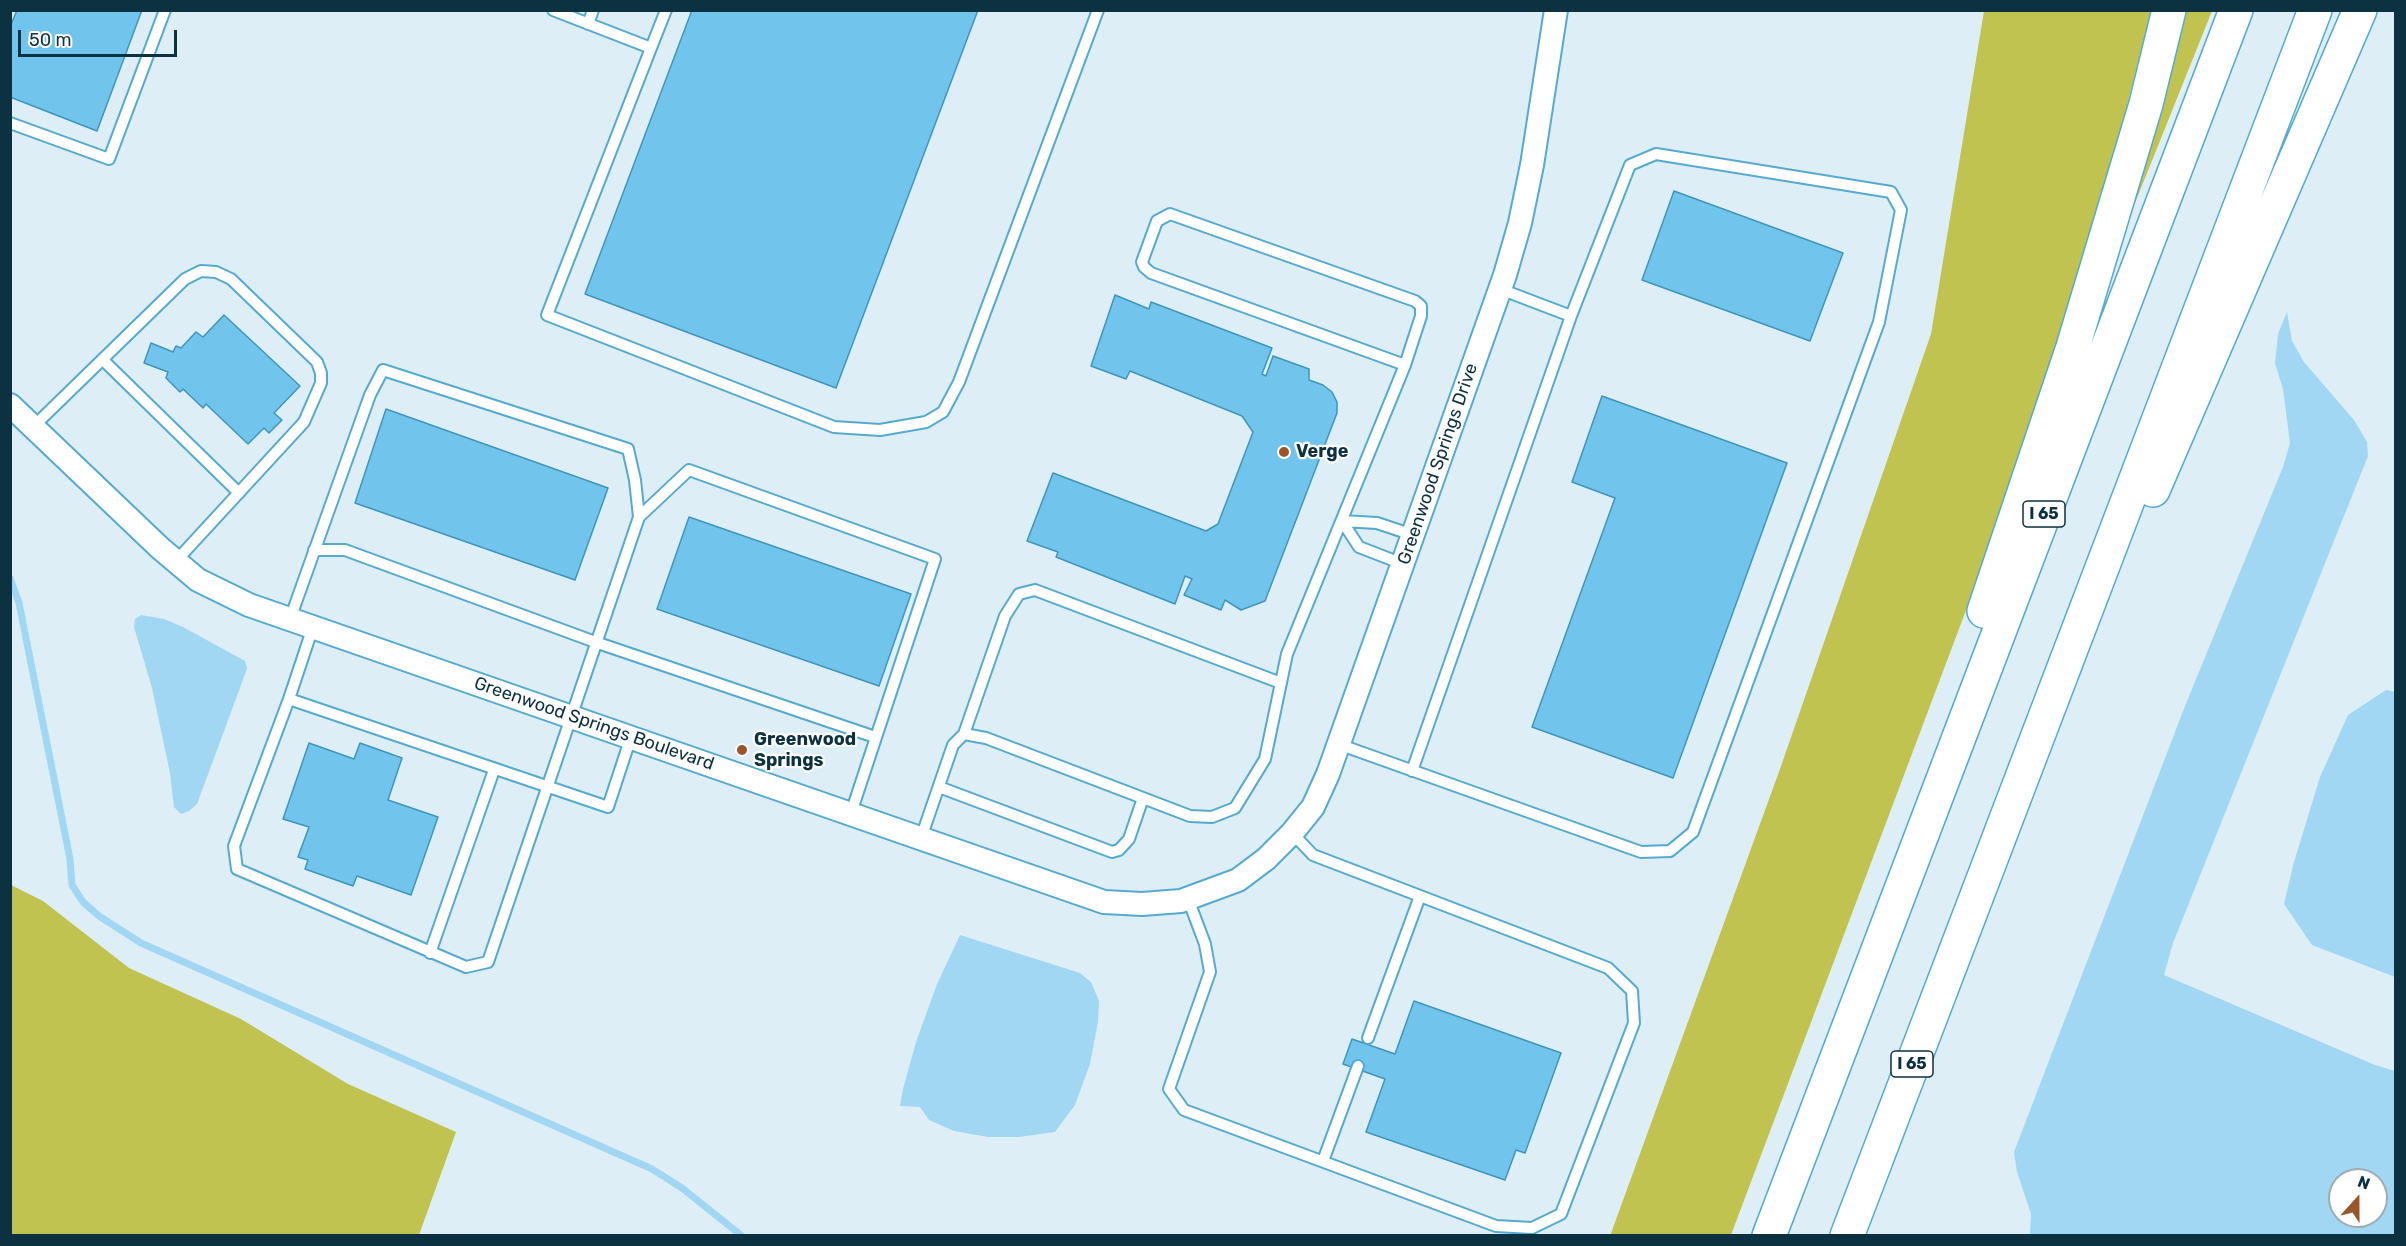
<!DOCTYPE html>
<html>
<head>
<meta charset="utf-8">
<style>
  body { margin:0 }
  #map { position:relative; width:2406px; height:1246px; overflow:hidden; background:#deeef6; font-family:Rubik,sans-serif }
  canvas { display:block }
  .frame { position:absolute; inset:0; border:12px solid #0c3140; pointer-events:none }
  .north { position:absolute; left:2328px; top:1168px; width:60px; height:60px; box-sizing:border-box; background:#fff; border:2px solid #9eadb3; border-radius:50%; rotate:21deg; font-size:16px; font-weight:700; line-height:24px; text-align:center; color:#0c3140 }
  .north::after { content:''; display:block; margin:auto; width:21px; height:27px; background:#9b552b; clip-path:polygon(50% 0,100% 100%,50% 72%,0 100%) }
  .scale { position:absolute; left:18px; top:30px; width:159px; height:27px; box-sizing:border-box; border:3px solid #0c3140; border-top:0; padding-left:8px; font-size:18px; line-height:21px; white-space:nowrap; color:#0c3140; -webkit-text-stroke:4px #fff; paint-order:stroke }
</style>
</head>
<body>
<div id="map">
<canvas width="2406" height="1246"></canvas>
<div class="frame"></div>
<div class="north">N</div>
<div class="scale">50 m</div>
</div>
<script>
const context = document.querySelector('canvas').getContext('2d');
context.lineJoin = 'round';
function fillPath(path, color) {
  context.fillStyle = color;
  context.fill(path, 'evenodd');
}
function poly(rows) {
  const path = new Path2D();
  for (const r of rows) {
    path.moveTo(r[0], r[1]);
    for (let i = 2; i < r.length; i += 2) path.lineTo(r[i], r[i + 1]);
  }
  return path;
}
function strokePath(path, color, width, dash) {
  context.strokeStyle = color;
  context.lineWidth = width;
  context.lineCap = dash ? 'butt' : 'round';
  context.setLineDash(dash || []);
  context.stroke(path);
}
function drawText(font, color, halo, rows, align = 'center') {
  context.font = font + ' Rubik,sans-serif';
  context.lineWidth = 4.5;
  context.setLineDash([]);
  context.textBaseline = 'middle';
  context.strokeStyle = halo;
  context.fillStyle = color;
  for (const [text, x, y, turn = 0] of rows) {
    context.save();
    context.translate(x, y);
    context.rotate((+turn || 0) * Math.PI / 180);
    context.textAlign = isNaN(turn) ? turn : align;
    if (halo) context.strokeText(text, 0, 0);
    context.fillText(text, 0, 0);
    context.restore();
  }
}
fillPath(poly([
  [1984,11,2151,11,2119,137,2061,329,1977,581,1731,1235,1610,1236,1780,769,1931,334],
  [2184,11,2212,11,2117,248],
  [11,885,43,901,129,968,241,1019,348,1084,456,1132,419,1235,11,1235]
]), '#c1c350');
fillPath(poly([
  [2287,312,2292,341,2304,362,2354,420,2367,442,2368,456,2173,943,2164,975,2375,1065,2395,1071,2395,1235,2030,1235,2031,1214,2017,1172,2014,1152,2185,706,2283,467,2290,443,2283,389,2275,363,2278,334],
  [2340,1180,2376,1180,2376,1216,2340,1216],
  [141,615,164,619,183,627,245,661,247,668,244,677,197,804,189,811,181,814,174,807,170,773,152,688,134,627,135,619],
  [2386,690,2396,692,2395,977,2312,945,2284,904,2294,862,2320,777,2348,715],
  [960,935,1080,973,1091,982,1099,1001,1098,1022,1090,1064,1075,1105,1055,1132,1019,1137,988,1137,954,1131,929,1120,920,1107,900,1106,903,1089,916,1042,937,984]
]), '#a1d7f2');
strokePath(poly([
  [10,578,19,603,70,859,72,885,83,902,99,916,141,943,652,1169,682,1188,742,1236]
]), '#a1d7f2', 7);
const building = poly([
  [17,10,142,10,97,131,10,97,10,27,17,10],
  [692,10,978,10,836,388,585,294,692,10],
  [1674,191,1843,253,1810,341,1642,280,1674,191],
  [1115,295,1149,309,1151,302,1272,348,1262,374,1266,376,1273,356,1309,369,1309,380,1323,385,1332,392,1337,402,1337,413,1265,601,1241,610,1225,600,1221,610,1184,595,1192,579,1185,576,1175,604,1056,557,1058,552,1027,541,1053,473,1206,531,1218,524,1253,432,1242,416,1130,371,1126,379,1091,366,1115,295],
  [224,315,300,386,274,413,282,420,269,433,264,428,248,444,206,404,203,408,183,389,180,392,166,378,168,372,144,363,151,343,173,352,176,346,181,348,196,332,203,337,224,315],
  [1602,396,1787,463,1673,778,1532,727,1615,498,1572,482,1602,396],
  [386,409,608,488,575,580,355,503,386,409],
  [689,517,911,594,879,686,657,609,689,517],
  [309,743,354,759,360,743,402,758,388,800,438,817,411,895,357,876,353,886,305,869,308,860,298,857,309,827,283,819,309,743],
  [1414,1001,1561,1053,1525,1153,1516,1150,1505,1180,1366,1132,1385,1079,1343,1064,1352,1039,1395,1054,1414,1001]
]);
fillPath(building, '#71c5ec');
strokePath(building, '#3f95bb', 1.5);
const lane = poly([
  [553,10,651,48,547,315,834,427,880,430,926,422,943,412,959,382,1098,10],
  [588,24,593,10],
  [651,48,666,10],
  [10,123,109,159,165,10],
  [103,360,239,493],
  [33,427,185,279,201,271,216,272,231,279,317,362,321,373,321,383,304,422,176,561],
  [639,517,689,470,935,559,851,813],
  [1342,521,1359,547,1403,564],
  [1342,521,1377,523,1413,535],
  [314,550,345,550,598,643,875,737],
  [313,627,289,699,608,807,631,737],
  [289,699,234,846,237,869,466,967,488,962,639,517,635,480,628,449,383,370,370,395,290,619],
  [964,734,1005,616,1019,594,1035,590,1281,683],
  [1338,744,1641,852,1670,851,1693,832,1879,322,1901,210,1891,192,1656,154,1630,165,1571,316,1500,289],
  [1412,771,1571,316],
  [939,787,1112,852,1119,850,1129,839,1143,798],
  [921,838,953,745,964,734,986,738,1190,816,1212,817,1235,808,1265,759,1287,654,1405,365,1421,316,1421,306,1415,301,1170,214,1157,221,1142,262,1144,267,1151,273,1405,365],
  [1188,899,1205,944,1210,972,1169,1089,1184,1110,1496,1226,1532,1228,1561,1214,1634,1023,1632,991,1608,968,1313,855,1292,833],
  [430,953,494,770],
  [1368,1038,1420,896],
  [1323,1161,1358,1066]
]);
const street = poly([
  [10,405,160,548,198,580,249,605,1104,902,1142,904,1181,901,1238,880,1266,859,1292,833,1313,807,1328,774,1505,275,1520,223,1532,165,1556,10]
]);
const highway = poly([
  [2153,490,2360,10],
  [1984,611,2073,347,2146,104,2169,10],
  [1769,1236,2236,10],
  [1847,1236,2315,10]
]);
strokePath(lane, '#55aad0', 14);
strokePath(street, '#55aad0', 26);
strokePath(highway, '#55aad0', 36);
strokePath(lane, '#fff', 10);
strokePath(street, '#fff', 22);
strokePath(highway, '#fff', 33);
for (const [x, y, r, color] of [
  [1284,452,6,"#9b552b"],
  [742,750,6,"#9b552b"]
]) {
  const dot = new Path2D();
  dot.arc(x, y, r, 0, 2 * Math.PI);
  context.fillStyle = color;
  context.fill(dot);
  strokePath(dot, '#fff', 2);
}
for (const [x, y, w] of [
  [2044,514,42],
  [1912,1064,42]
]) {
  const box = new Path2D();
  box.roundRect(x - w / 2, y - 13, w, 26, 4.5);
  context.fillStyle = '#fff';
  context.fill(box);
  strokePath(box, '#0c3140', 1.5);
}
drawText('bold 16px', '#0c3140', null, [
  ["I 65",2044,514],
  ["I 65",1912,1064]
]);
drawText('bold 18px', '#0c3140', '#fff', [
  ["Verge",1296,452],
  ["Greenwood",754,740],
  ["Springs",754,761]
], 'left');
drawText('18px', '#0c3140', '#fff', [
  ["Greenwood Springs Drive",1438,464,-71],
  ["Greenwood Springs Boulevard",594,724,19]
]);
</script>
</body>
</html>
